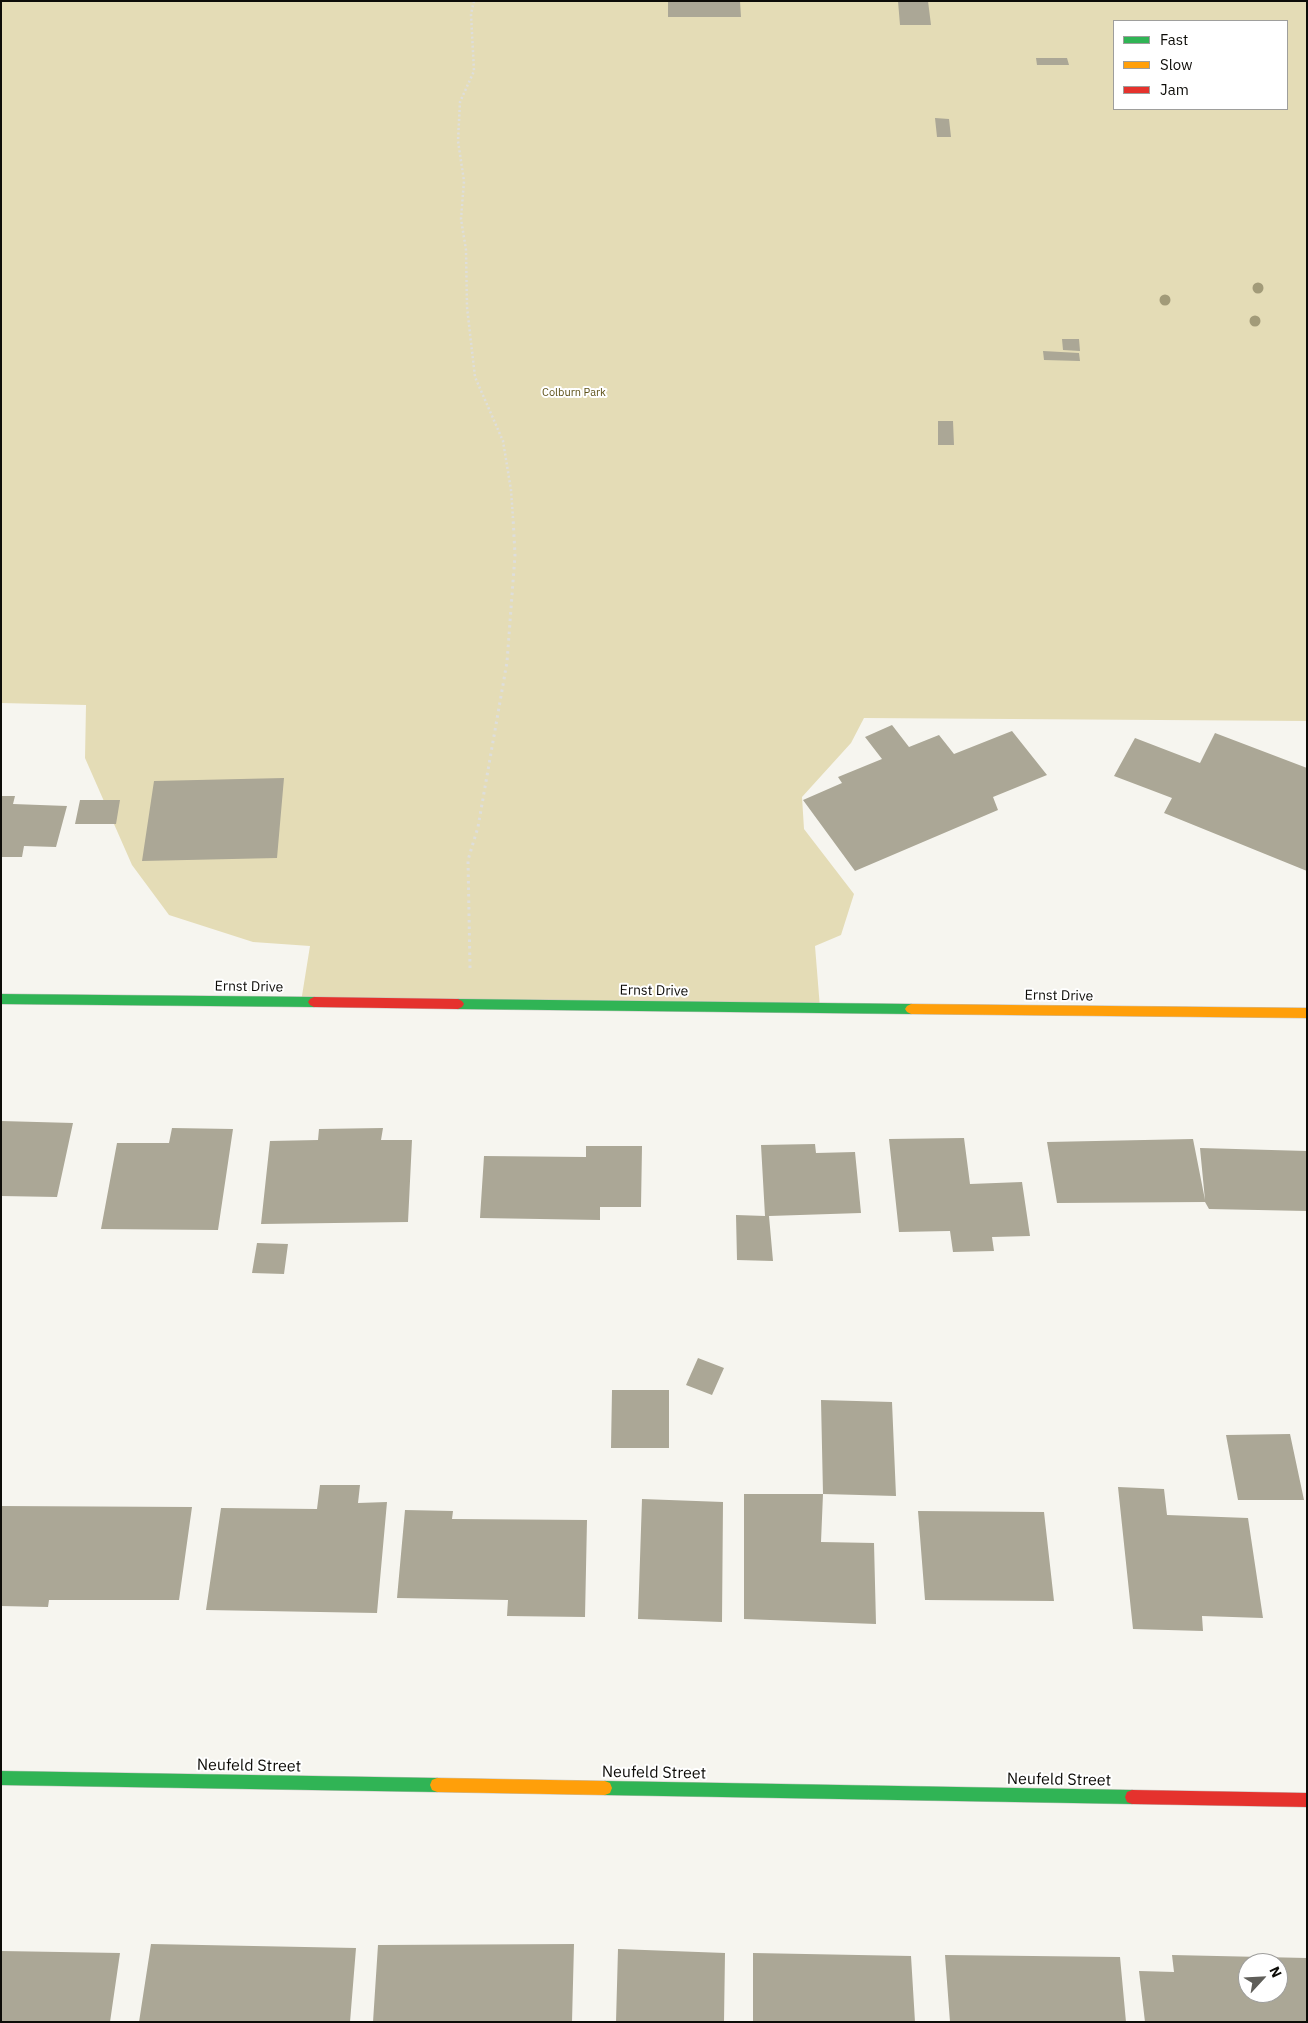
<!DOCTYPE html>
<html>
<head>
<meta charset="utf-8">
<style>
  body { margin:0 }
  #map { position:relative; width:1308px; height:2023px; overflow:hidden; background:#f6f5ef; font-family:"IBM Plex Sans",sans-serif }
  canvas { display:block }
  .frame { position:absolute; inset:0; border:2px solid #0d0c08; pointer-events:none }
  .legend { position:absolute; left:1113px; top:20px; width:175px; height:90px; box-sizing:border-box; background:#fff; border:1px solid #9e9e9c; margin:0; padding:6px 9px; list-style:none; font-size:15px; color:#0d0c08 }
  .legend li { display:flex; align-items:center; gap:10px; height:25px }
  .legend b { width:25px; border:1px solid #9e9e9c }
  .north { position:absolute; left:1238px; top:1953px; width:50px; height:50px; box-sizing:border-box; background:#fff; border:1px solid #9e9e9c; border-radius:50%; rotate:65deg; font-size:14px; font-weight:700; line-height:20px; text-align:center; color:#0d0c08 }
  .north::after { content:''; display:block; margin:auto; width:18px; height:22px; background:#5f5e59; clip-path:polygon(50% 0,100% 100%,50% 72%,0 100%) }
</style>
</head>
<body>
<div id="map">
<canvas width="1308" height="2023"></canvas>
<div class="frame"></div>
<ul class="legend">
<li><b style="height:6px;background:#30b455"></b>Fast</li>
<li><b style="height:6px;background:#ff9f0a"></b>Slow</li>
<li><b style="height:6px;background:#e5322d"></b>Jam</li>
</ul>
<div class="north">N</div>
</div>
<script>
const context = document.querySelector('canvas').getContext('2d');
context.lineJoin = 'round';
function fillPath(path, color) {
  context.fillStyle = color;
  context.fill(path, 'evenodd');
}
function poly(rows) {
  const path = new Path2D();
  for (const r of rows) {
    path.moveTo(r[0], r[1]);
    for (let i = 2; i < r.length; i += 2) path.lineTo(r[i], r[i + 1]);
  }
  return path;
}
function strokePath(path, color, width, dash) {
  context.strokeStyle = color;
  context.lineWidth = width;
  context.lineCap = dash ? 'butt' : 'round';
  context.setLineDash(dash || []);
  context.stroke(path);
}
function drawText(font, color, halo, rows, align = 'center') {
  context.font = font + ' "IBM Plex Sans",sans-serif';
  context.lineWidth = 4;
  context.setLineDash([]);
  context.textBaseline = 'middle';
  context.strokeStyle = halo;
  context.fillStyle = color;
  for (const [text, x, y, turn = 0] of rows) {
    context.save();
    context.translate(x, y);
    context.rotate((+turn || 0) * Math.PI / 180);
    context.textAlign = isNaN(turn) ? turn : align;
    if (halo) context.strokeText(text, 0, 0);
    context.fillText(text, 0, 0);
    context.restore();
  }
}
fillPath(poly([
  [1,1,1307,1,1307,721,864,718,851,743,802,797,804,829,854,894,841,935,815,946,820,1008,301,1002,310,946,253,942,169,915,132,865,85,758,86,705,1,703],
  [1114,21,1287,21,1287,109,1114,109]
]), '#e4dcb6');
fillPath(poly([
  [668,1,740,1,741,17,668,17],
  [898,1,928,1,931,25,900,25],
  [1036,58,1067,58,1069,65,1037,65],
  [935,118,949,119,951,137,937,137],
  [1062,339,1079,339,1080,351,1063,350],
  [1043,351,1079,353,1080,361,1044,360],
  [938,421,953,421,954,445,938,445],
  [892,725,909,747,939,735,954,754,1012,731,1047,775,993,797,998,810,855,871,803,800,842,783,838,777,882,759,865,737],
  [1215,733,1307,768,1307,871,1164,813,1172,798,1114,776,1135,738,1200,763],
  [284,778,277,858,142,861,154,781],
  [1,796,15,796,13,804,67,806,56,847,24,846,22,857,1,857],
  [80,800,120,800,116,824,75,824],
  [1,1121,73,1123,57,1197,1,1196],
  [172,1128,233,1129,218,1230,101,1229,117,1143,169,1143],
  [383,1128,381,1140,412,1140,408,1222,261,1224,270,1141,318,1140,319,1129],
  [964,1138,970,1184,1022,1182,1030,1236,992,1237,994,1251,953,1252,950,1231,899,1232,889,1139],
  [1193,1139,1205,1200,1200,1148,1307,1151,1307,1211,1209,1209,1205,1202,1057,1203,1047,1142],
  [815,1144,816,1153,855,1152,861,1213,769,1216,773,1261,737,1260,736,1215,765,1216,761,1145],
  [586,1146,642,1146,641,1207,600,1207,600,1220,480,1218,484,1156,586,1157],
  [257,1243,288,1244,284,1274,252,1273],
  [698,1358,724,1368,712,1395,686,1385],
  [612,1390,669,1390,669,1448,611,1448],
  [821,1400,892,1402,896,1496,823,1494],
  [1290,1434,1304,1500,1238,1500,1226,1435],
  [320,1485,360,1485,358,1503,387,1502,377,1613,206,1610,221,1508,317,1509],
  [1118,1487,1164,1489,1167,1515,1248,1518,1263,1618,1202,1616,1203,1631,1133,1629],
  [744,1494,823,1494,821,1542,874,1543,876,1624,744,1619],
  [642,1499,723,1502,722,1622,638,1619],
  [1,1506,192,1507,179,1600,49,1600,48,1607,1,1606],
  [405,1510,453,1511,452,1519,587,1520,585,1617,507,1616,508,1600,397,1598],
  [918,1511,1044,1512,1054,1601,925,1600],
  [151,1944,356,1948,350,2022,139,2022],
  [574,1944,572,2022,373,2022,378,1945],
  [618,1949,725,1953,724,2022,616,2022],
  [1,1951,120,1953,110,2022,1,2022],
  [753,1953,911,1956,915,2022,753,2022],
  [945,1955,1120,1957,1126,2022,950,2022],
  [1172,1955,1307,1958,1307,2022,1145,2022,1139,1971,1174,1972],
  [1248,1963,1278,1963,1278,1993,1248,1993]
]), '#aba796');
const fast = poly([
  [1,994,314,997,318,999,320,1002,318,1005,314,1007,1,1004,1,994],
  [458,999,911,1004,915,1006,917,1009,915,1012,911,1014,458,1009,454,1007,452,1004,454,1001,458,999],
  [1,1771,437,1778,442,1780,444,1785,442,1790,437,1792,1,1785,1,1771],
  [605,1781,1132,1790,1137,1792,1139,1797,1137,1802,1132,1804,605,1795,600,1793,598,1788,600,1783,605,1781]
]);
const slow = poly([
  [911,1004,1307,1008,1307,1018,911,1014,907,1012,905,1009,907,1006,911,1004],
  [437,1778,605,1781,610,1783,612,1788,610,1793,605,1795,437,1792,432,1790,430,1785,432,1780,437,1778]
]);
const jam = poly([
  [314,997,458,999,462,1001,464,1004,462,1007,458,1009,314,1007,310,1005,308,1002,310,999,314,997],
  [1132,1790,1307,1793,1307,1807,1132,1804,1127,1802,1125,1797,1127,1792,1132,1790]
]);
strokePath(fast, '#c2c1bc', 1);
strokePath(slow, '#c2c1bc', 1);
strokePath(jam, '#c2c1bc', 1);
strokePath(poly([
  [474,1,471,14,474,71,460,102,458,141,464,181,461,219,466,250,467,307,475,377,503,441,511,490,513,518]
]), '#dededb', 2.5, [2, 2.5]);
strokePath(poly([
  [470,968,468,860,478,827,507,662,515,555,513,517]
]), '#dededb', 3, [2.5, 4]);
fillPath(fast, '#30b455');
fillPath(slow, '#ff9f0a');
fillPath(jam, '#e5322d');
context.fillStyle = '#a29b79';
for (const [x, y] of [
  [1258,288],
  [1165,300],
  [1255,321]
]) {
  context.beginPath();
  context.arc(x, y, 5.5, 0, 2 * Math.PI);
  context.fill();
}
drawText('11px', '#5d5118', '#fff', [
  ["Colburn Park",574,393]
]);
drawText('14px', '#0d0c08', '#fff', [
  ["Ernst Drive",249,987,1],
  ["Ernst Drive",654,991,1],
  ["Ernst Drive",1059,996,1]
]);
drawText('16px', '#0d0c08', '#fff', [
  ["Neufeld Street",249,1766,1],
  ["Neufeld Street",654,1773,1],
  ["Neufeld Street",1059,1780,1]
]);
</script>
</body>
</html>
